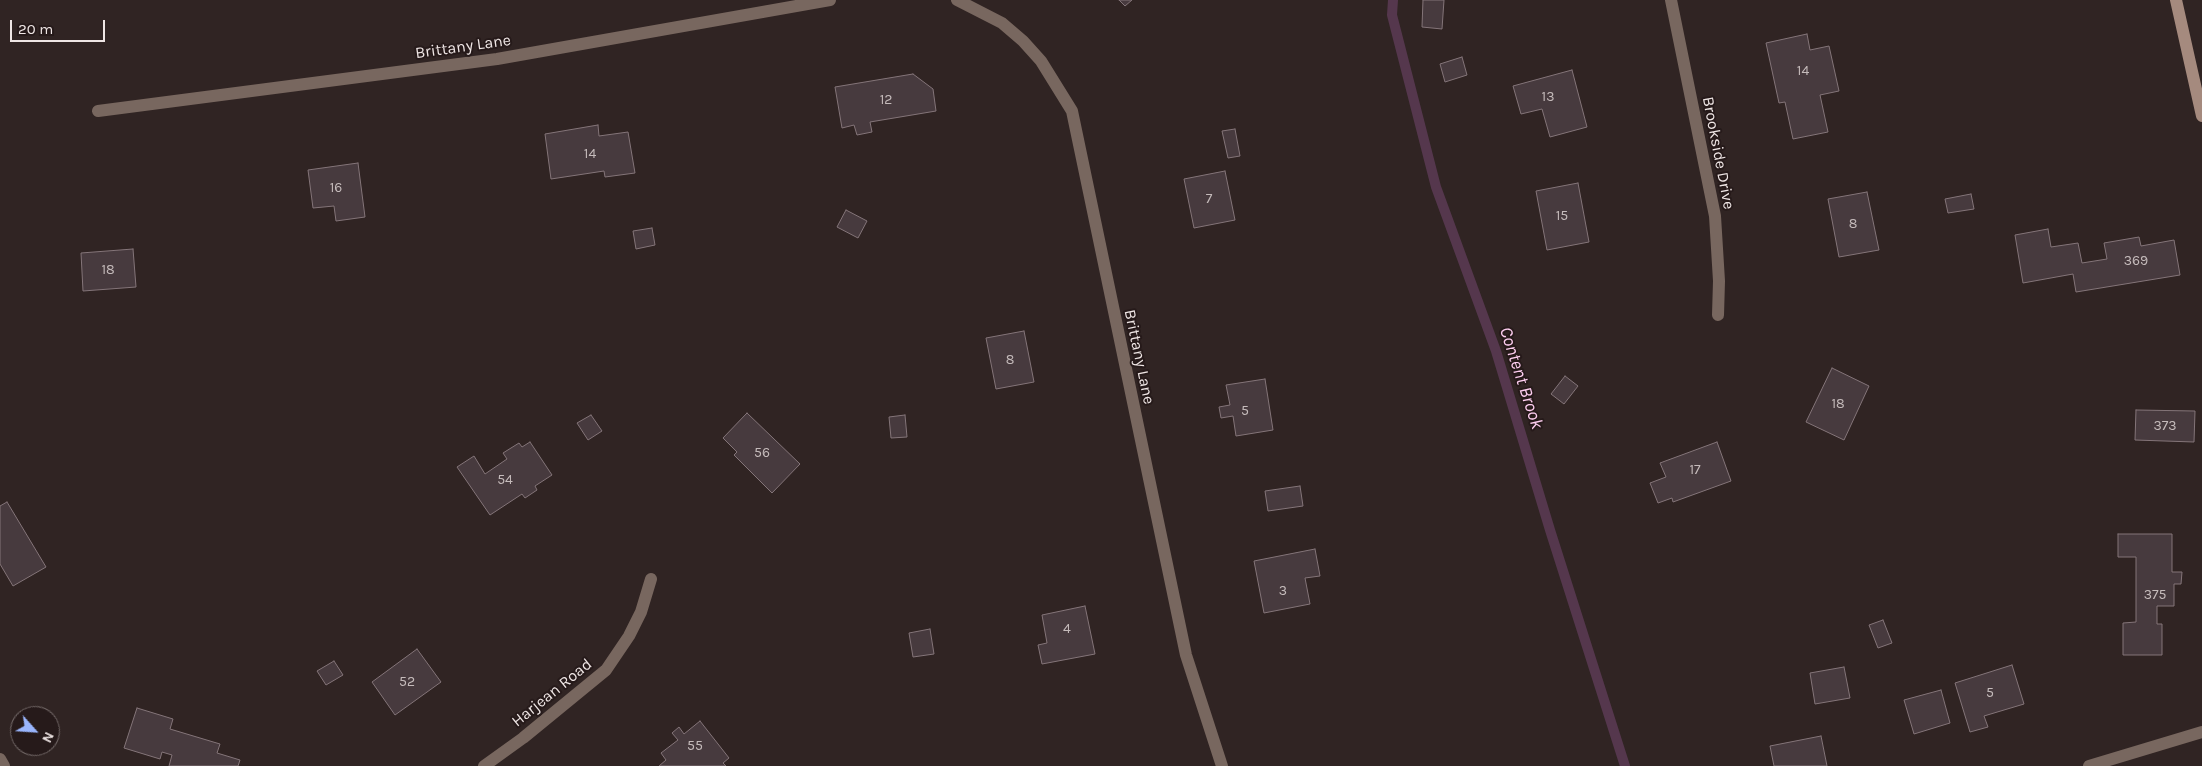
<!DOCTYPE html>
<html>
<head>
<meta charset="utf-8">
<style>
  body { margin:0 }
  #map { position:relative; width:2202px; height:766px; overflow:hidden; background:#302423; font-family:Karla,sans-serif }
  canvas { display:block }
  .north { position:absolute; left:10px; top:706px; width:50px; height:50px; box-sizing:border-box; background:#261a1a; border:1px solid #766c6b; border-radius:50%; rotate:116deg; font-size:14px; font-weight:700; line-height:20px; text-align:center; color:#efe6e5 }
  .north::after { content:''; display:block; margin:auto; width:18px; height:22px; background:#99b5fd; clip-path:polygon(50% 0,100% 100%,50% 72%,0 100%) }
  .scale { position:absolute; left:10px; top:20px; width:95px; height:22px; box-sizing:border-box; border:2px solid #efe6e5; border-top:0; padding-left:6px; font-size:15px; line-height:18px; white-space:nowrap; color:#efe6e5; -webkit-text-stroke:4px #261a1a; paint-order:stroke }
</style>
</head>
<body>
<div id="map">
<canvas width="2202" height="766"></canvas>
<div class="north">N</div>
<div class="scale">20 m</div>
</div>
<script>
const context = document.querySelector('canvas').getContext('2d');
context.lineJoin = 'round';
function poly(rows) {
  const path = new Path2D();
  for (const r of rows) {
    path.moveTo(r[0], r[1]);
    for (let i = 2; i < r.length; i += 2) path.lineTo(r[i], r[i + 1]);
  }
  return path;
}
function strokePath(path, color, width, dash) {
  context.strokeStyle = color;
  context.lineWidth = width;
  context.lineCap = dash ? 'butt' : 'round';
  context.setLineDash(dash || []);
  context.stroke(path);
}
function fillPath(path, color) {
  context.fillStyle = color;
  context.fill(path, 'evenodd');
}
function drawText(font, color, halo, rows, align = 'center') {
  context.font = font + ' Karla,sans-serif';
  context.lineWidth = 4;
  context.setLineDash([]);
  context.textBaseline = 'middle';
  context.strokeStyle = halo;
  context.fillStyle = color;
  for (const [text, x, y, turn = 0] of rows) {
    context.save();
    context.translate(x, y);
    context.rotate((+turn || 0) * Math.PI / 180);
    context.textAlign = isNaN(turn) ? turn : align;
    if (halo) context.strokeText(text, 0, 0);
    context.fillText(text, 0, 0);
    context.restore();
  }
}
strokePath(poly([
  [1393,0,1392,15,1436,187,1496,351,1550,530,1625,766]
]), '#55374d', 10);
const building = poly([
  [1119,0,1132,0,1125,6,1119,0],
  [1423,0,1444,0,1442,29,1422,27,1423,0],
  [1807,34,1810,50,1829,46,1839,91,1820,95,1828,132,1793,139,1785,102,1779,103,1766,43,1807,34],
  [1462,57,1467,75,1445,82,1440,64,1462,57],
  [1572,70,1587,127,1550,137,1542,109,1521,114,1513,86,1572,70],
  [913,74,933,89,936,111,870,122,872,132,857,135,854,125,842,128,835,87,913,74],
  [598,125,599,136,628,132,635,173,605,177,604,171,551,179,545,134,598,125],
  [1235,129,1240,156,1228,158,1222,131,1235,129],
  [358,163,365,217,336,221,334,206,313,208,308,170,358,163],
  [1225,171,1235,220,1194,228,1184,179,1225,171],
  [1578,183,1589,242,1547,250,1536,191,1578,183],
  [1867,192,1879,250,1839,257,1828,199,1867,192],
  [1971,194,1974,209,1948,213,1945,199,1971,194],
  [846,210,867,221,858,238,837,227,846,210],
  [652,228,655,245,636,249,633,231,652,228],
  [2048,229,2051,247,2078,243,2082,263,2107,259,2104,243,2139,237,2141,246,2174,240,2180,275,2076,292,2073,274,2023,283,2015,235,2048,229],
  [133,249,136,287,83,291,81,253,133,249],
  [1024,331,1034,382,996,389,986,338,1024,331],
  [1832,368,1869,386,1844,440,1806,422,1832,368],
  [1565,376,1578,386,1564,404,1551,394,1565,376],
  [1265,379,1273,430,1236,436,1233,416,1221,418,1219,407,1230,405,1226,385,1265,379],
  [2136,410,2195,411,2194,442,2135,440,2136,410],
  [747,413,800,464,772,493,734,455,737,452,723,438,747,413],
  [591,415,602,431,588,440,577,423,591,415],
  [905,415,907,437,891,438,889,417,905,415],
  [530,442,552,475,535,486,537,490,525,498,522,494,490,515,457,467,474,456,485,474,507,459,503,453,519,443,522,447,530,442],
  [1717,442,1731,481,1673,502,1672,498,1658,503,1650,483,1666,477,1660,463,1717,442],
  [1300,486,1303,506,1268,511,1265,491,1300,486],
  [7,502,46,567,13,586,0,564,0,506,7,502],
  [2118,534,2172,534,2172,572,2182,572,2181,584,2174,584,2174,606,2157,606,2157,624,2162,624,2162,655,2123,655,2123,623,2136,622,2136,557,2118,557,2118,534],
  [1315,549,1320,576,1305,578,1310,604,1264,613,1254,561,1315,549],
  [1085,606,1095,654,1042,664,1038,645,1047,643,1042,615,1085,606],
  [1883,620,1892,643,1878,648,1869,625,1883,620],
  [930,629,934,654,913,657,909,633,930,629],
  [417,649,441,682,395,715,372,682,417,649],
  [334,661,343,675,326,685,317,671,334,661],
  [2012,665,2024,704,1984,716,1988,727,1970,732,1955,683,2012,665],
  [1844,667,1850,698,1815,704,1810,673,1844,667],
  [1941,690,1950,723,1914,734,1904,700,1941,690],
  [137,708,173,719,170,729,220,744,217,753,240,760,238,766,169,766,172,755,162,752,160,759,124,748,137,708],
  [700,721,729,758,723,763,726,766,659,766,666,760,661,753,678,740,672,733,679,727,684,734,700,721],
  [1821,736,1827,766,1774,766,1770,746,1821,736]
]);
fillPath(building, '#473a3e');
strokePath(building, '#847579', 1);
strokePath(poly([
  [957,0,1002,23,1023,41,1041,61,1072,111,1186,655,1222,766],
  [1671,0,1715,216,1719,281,1718,315],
  [98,111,497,59,830,0],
  [0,759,4,766],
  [484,766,523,738,606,670,629,636,641,612,651,579]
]), '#78675f', 12);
strokePath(poly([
  [2089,766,2202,732]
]), '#78675f', 12);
strokePath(poly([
  [2176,0,2202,116]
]), '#a58a7e', 12);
drawText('14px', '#c5bbbb', null, [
  ["14",1803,71],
  ["13",1548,97],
  ["12",886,100],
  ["14",590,154],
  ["16",336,188],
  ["7",1209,199],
  ["15",1562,216],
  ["8",1853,224],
  ["369",2136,261],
  ["18",108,270],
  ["8",1010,360],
  ["18",1838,404],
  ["5",1245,411],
  ["373",2165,426],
  ["56",762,453],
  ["17",1695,470],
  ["54",505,480],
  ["3",1283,591],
  ["375",2155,595],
  ["4",1067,629],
  ["52",407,682],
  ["5",1990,693],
  ["55",695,746]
]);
drawText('16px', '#efe6e5', '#261a1a', [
  ["Brittany Lane",463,47,-8],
  ["Brookside Drive",1718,153,79],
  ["Brittany Lane",1139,357,78],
  ["Harjean Road",552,693,-39]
]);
drawText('italic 18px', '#fecef0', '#261a1a', [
  ["Content Brook",1521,378,72]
]);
</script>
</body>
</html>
